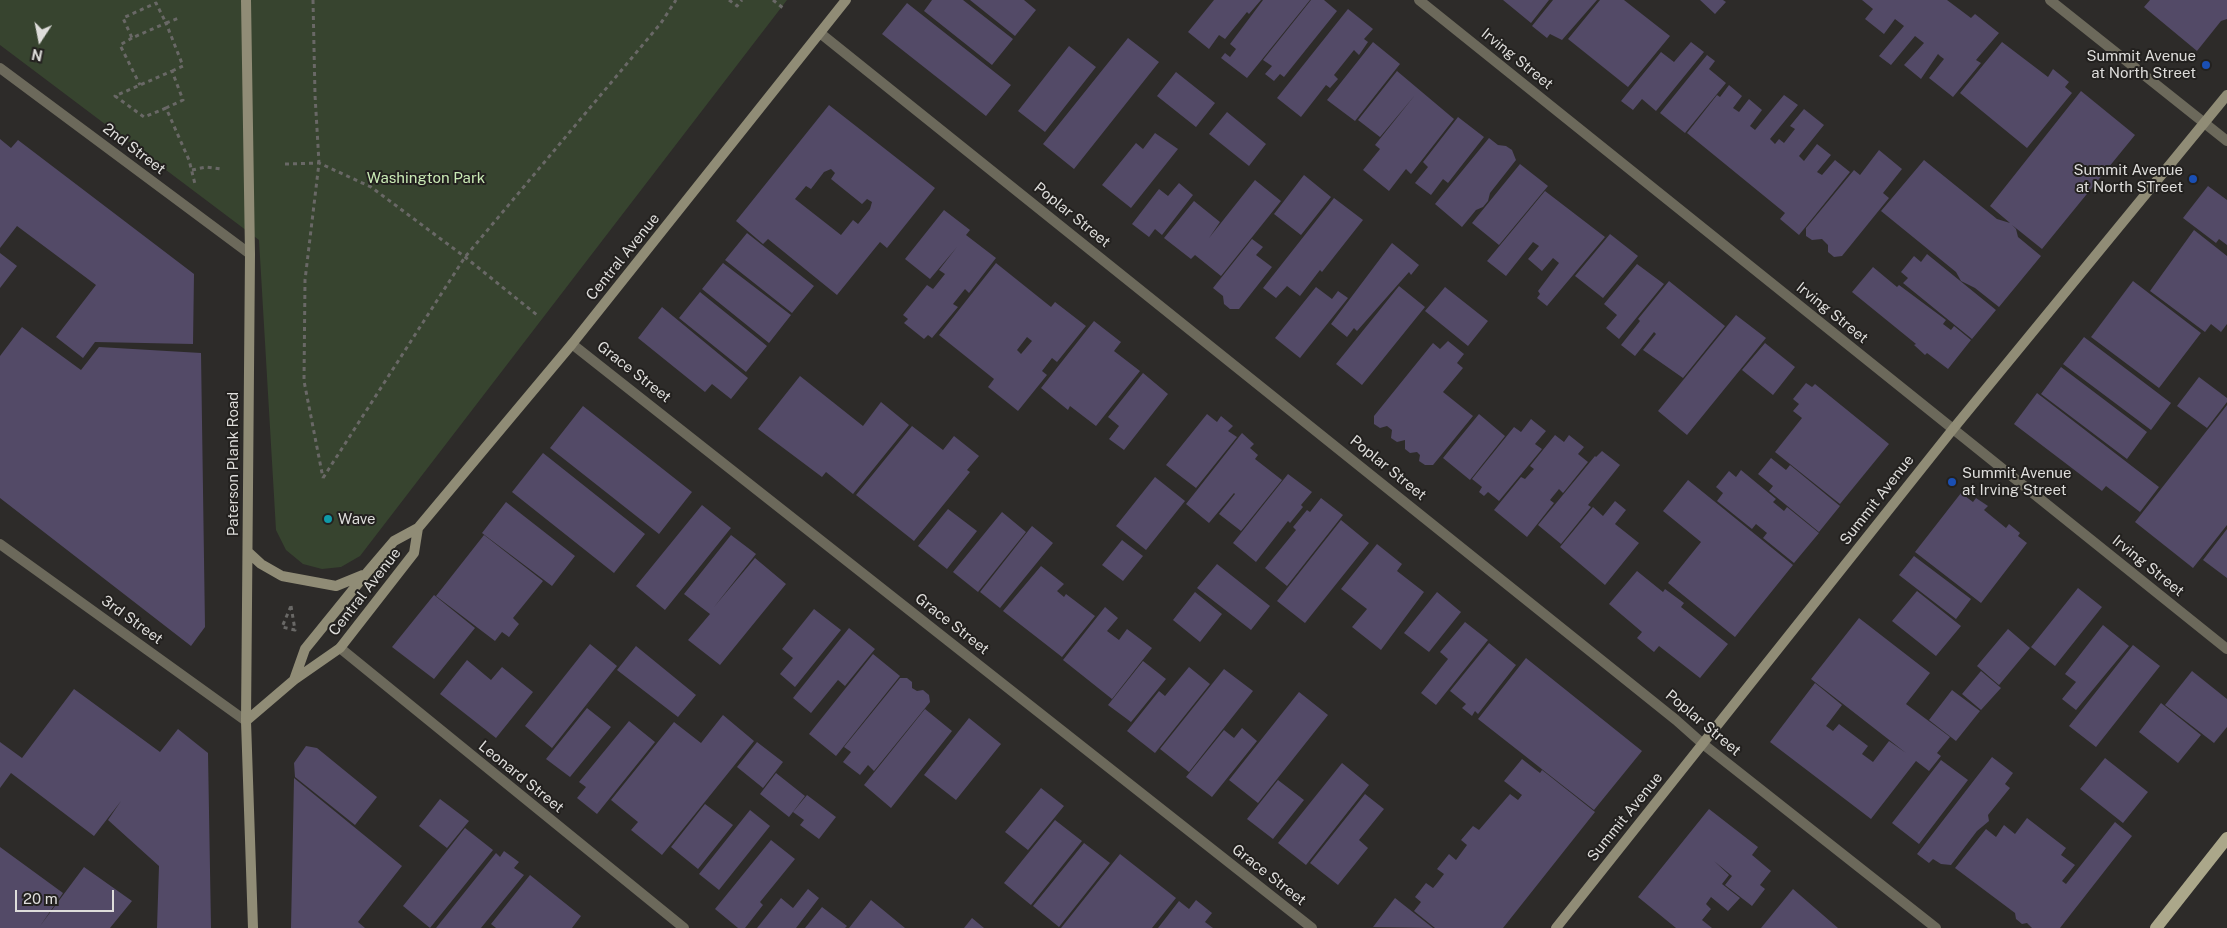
<!DOCTYPE html>
<html>
<head>
<meta charset="utf-8">
<style>
  body { margin:0 }
  #map { position:relative; width:2227px; height:928px; overflow:hidden; background:#2d2b29; font-family:"Public Sans",sans-serif }
  canvas { display:block }
  .north { position:absolute; left:15px; top:15px; width:50px; height:50px; -webkit-text-stroke:4px #23211f; paint-order:stroke; rotate:191deg; font-size:14px; font-weight:700; line-height:20px; text-align:center; color:#dedddb }
  .north::after { content:''; display:block; margin:auto; width:18px; height:22px; background:#dedddb; clip-path:polygon(50% 0,100% 100%,50% 72%,0 100%) }
  .scale { position:absolute; left:15px; top:890px; width:99px; height:22px; box-sizing:border-box; border:2px solid #dedddb; border-top:0; padding-left:6px; font-size:15px; line-height:18px; white-space:nowrap; color:#dedddb; -webkit-text-stroke:4px #23211f; paint-order:stroke }
</style>
</head>
<body>
<div id="map">
<canvas width="2227" height="928"></canvas>
<div class="north">N</div>
<div class="scale">20 m</div>
</div>
<script>
const context = document.querySelector('canvas').getContext('2d');
context.lineJoin = 'round';
function fillPath(path, color) {
  context.fillStyle = color;
  context.fill(path, 'evenodd');
}
function poly(rows) {
  const path = new Path2D();
  for (const r of rows) {
    path.moveTo(r[0], r[1]);
    for (let i = 2; i < r.length; i += 2) path.lineTo(r[i], r[i + 1]);
  }
  return path;
}
function strokePath(path, color, width, dash) {
  context.strokeStyle = color;
  context.lineWidth = width;
  context.lineCap = dash ? 'butt' : 'round';
  context.setLineDash(dash || []);
  context.stroke(path);
}
function drawText(font, color, halo, rows, align = 'center') {
  context.font = font + ' "Public Sans",sans-serif';
  context.lineWidth = 4;
  context.setLineDash([]);
  context.textBaseline = 'middle';
  context.strokeStyle = halo;
  context.fillStyle = color;
  for (const [text, x, y, turn = 0] of rows) {
    context.save();
    context.translate(x, y);
    context.rotate((+turn || 0) * Math.PI / 180);
    context.textAlign = isNaN(turn) ? turn : align;
    if (halo) context.strokeText(text, 0, 0);
    context.fillText(text, 0, 0);
    context.restore();
  }
}
fillPath(poly([
  [0,0,787,0,360,556,341,567,322,569,303,564,286,550,276,530,259,240,0,45]
]), '#37442f');
fillPath(poly([
  [932,0,963,0,1013,39,992,65,924,11],
  [970,0,1024,0,1036,10,1015,36],
  [1214,0,1261,0,1249,14,1247,12,1225,39,1219,35,1209,49,1188,32],
  [1263,0,1310,0,1247,78,1221,58,1225,53,1230,57,1236,49,1230,44],
  [1311,0,1324,0,1337,11,1284,77,1280,74,1274,81,1265,74,1272,66,1263,60],
  [1503,0,1549,0,1531,23],
  [1553,0,1597,0,1562,40,1550,34,1547,38,1532,26],
  [1600,0,1624,0,1670,36,1628,87,1568,39],
  [1700,0,1723,0,1726,2,1715,14],
  [1862,0,1947,0,1971,18,1975,14,1999,33,1976,60,1981,63,1953,97,1929,78,1944,59,1940,56,1938,54,1921,79,1904,65,1924,43,1915,36,1891,65,1879,56,1904,26,1895,19,1884,34,1865,19,1873,9],
  [2150,0,2227,0,2227,19,2221,21,2197,51,2144,7],
  [907,3,1011,85,986,116,882,34],
  [1348,9,1373,29,1364,39,1368,42,1359,55,1354,50,1334,75,1338,79,1330,88,1326,85,1301,117,1277,98],
  [1128,38,1159,62,1074,169,1043,144],
  [1373,42,1400,64,1355,121,1327,100],
  [1691,42,1704,52,1656,111,1642,99,1633,110,1621,101,1661,52,1674,62],
  [2002,42,2048,77,2053,69,2069,82,2065,87,2072,93,2027,148,1960,93],
  [1069,46,1096,67,1045,132,1018,111],
  [1707,55,1715,61,1709,69,1726,83,1685,133,1660,113],
  [1397,71,1454,119,1411,174,1406,169,1389,191,1363,170,1380,149,1375,145,1415,95,1380,137,1358,120],
  [1176,72,1215,103,1196,127,1157,96],
  [1729,85,1742,96,1733,108,1739,112,1749,99,1762,110,1750,126,1755,130,1784,95,1798,105,1770,139,1775,144,1779,139,1784,143,1795,129,1790,126,1804,109,1824,125,1799,156,1804,161,1817,144,1831,155,1817,172,1822,175,1835,160,1850,172,1799,235,1780,219,1785,213,1687,133,1717,95,1720,97],
  [2081,91,2135,135,2042,249,2012,225,2016,229,2018,237,2041,256,1999,307,1975,288,1961,281,1956,272,1881,211,1924,160,1997,219,2010,223,1990,206],
  [829,105,935,188,887,248,880,242,837,295,768,239,763,244,736,221],
  [831,169,835,173,831,179,862,204,867,199,872,202,870,209,858,224,853,220,841,235,795,199,806,186,811,189,824,172],
  [1227,112,1266,144,1249,166,1209,134],
  [1458,117,1484,137,1448,183,1443,179,1431,195,1415,183,1428,167,1423,162],
  [1155,133,1178,149,1131,208,1102,185,1136,143,1143,149],
  [1489,138,1498,145,1506,146,1512,150,1516,160,1490,193,1488,201,1483,207,1476,210,1462,227,1435,204],
  [0,139,11,148,18,140,194,274,193,344,95,342,83,358,56,337,96,285,17,226,0,248],
  [1879,150,1902,169,1883,193,1889,198,1842,256,1834,257,1828,252,1828,245,1822,239,1812,240,1806,236,1806,228,1854,170,1860,175],
  [1520,164,1548,186,1499,245,1472,223],
  [1304,175,1331,197,1301,235,1274,214],
  [1255,180,1281,201,1221,276,1195,255,1191,259,1164,238,1194,201,1220,222,1209,238],
  [1179,183,1193,195,1162,235,1155,229,1149,237,1132,224,1159,189,1168,196],
  [2208,186,2227,200,2227,245,2219,239,2216,243,2183,218],
  [1545,191,1605,237,1547,306,1537,298,1540,294,1538,291,1559,263,1553,258,1542,271,1528,259,1539,246,1533,242,1506,276,1487,261],
  [1334,198,1363,220,1322,272,1320,270,1300,296,1287,286,1276,298,1263,288],
  [944,210,970,230,966,235,996,258,969,293,965,289,953,304,958,307,932,338,928,335,924,339,904,323,908,319,903,315,927,285,933,289,945,274,939,270,957,247,930,279,905,259],
  [2194,230,2227,256,2227,324,2221,332,2211,324,2205,332,2150,291],
  [747,233,814,286,792,313,725,260],
  [1610,234,1638,256,1603,298,1575,276],
  [1252,239,1263,247,1256,255,1272,267,1239,309,1230,309,1224,304,1223,296,1213,288],
  [1392,243,1419,265,1411,275,1409,272,1357,331,1354,328,1347,337,1331,324],
  [0,253,17,266,0,288],
  [1927,254,1996,310,1972,339,1903,283,1908,278,1901,272,1914,256,1921,262],
  [723,263,791,315,769,343,702,289],
  [996,263,1051,307,1055,302,1086,326,1057,362,1052,358,1042,371,1047,375,1018,411,988,387,994,379,939,335],
  [1027,337,1032,341,1021,354,1017,350],
  [1637,264,1664,284,1619,339,1606,328,1617,315,1604,304],
  [1873,267,1897,287,1899,285,1946,320,1943,324,1951,330,1954,326,1971,340,1948,369,1927,353,1925,355,1914,345,1916,344,1852,292],
  [1669,281,1725,326,1683,378,1643,350,1656,334,1654,332,1635,356,1621,345,1640,321,1638,319],
  [2133,281,2201,333,2159,388,2091,337],
  [1399,286,1425,307,1362,385,1336,364],
  [1316,287,1332,299,1338,291,1348,298,1300,358,1275,338],
  [1445,287,1488,321,1468,346,1425,311],
  [700,292,767,346,746,372,679,318],
  [662,307,748,378,731,399,712,384,705,392,638,338],
  [1736,315,1766,338,1687,435,1658,411],
  [1094,321,1121,342,1114,351,1140,371,1096,426,1070,406,1068,410,1041,388],
  [22,327,81,370,99,347,201,353,205,627,191,646,0,498,0,356],
  [2084,337,2171,403,2151,430,2063,364],
  [1448,341,1464,354,1457,363,1463,368,1443,392,1473,416,1433,465,1425,465,1419,461,1420,455,1417,452,1410,453,1405,449,1405,440,1397,442,1391,438,1392,430,1387,426,1380,428,1374,424,1374,416,1433,343,1440,349],
  [1765,343,1795,367,1773,395,1742,370],
  [2061,367,2147,432,2127,459,2041,394],
  [1143,373,1168,394,1124,450,1109,439,1119,426,1108,417],
  [800,376,863,426,881,402,909,425,853,494,826,472,822,477,758,429],
  [2199,377,2227,398,2227,402,2207,428,2177,406],
  [1806,383,1812,387,1815,384,1889,444,1840,504,1775,452,1802,418,1793,411,1799,404,1793,399],
  [2037,393,2159,487,2140,512,2106,486,2102,491,2014,424],
  [2227,405,2227,525,2193,568,2135,522],
  [583,406,692,492,659,534,550,448],
  [1207,414,1217,422,1221,416,1233,426,1228,431,1237,437,1196,488,1166,465],
  [1479,414,1505,436,1470,480,1443,458],
  [1531,419,1546,431,1535,444,1542,449,1499,501,1488,492,1484,496,1479,492,1482,487,1472,479,1514,427,1521,432],
  [912,426,943,450,954,436,979,456,967,470,970,472,914,541,856,495],
  [1242,433,1254,444,1250,448,1258,455,1255,459,1282,480,1241,531,1219,514,1235,494,1234,493,1209,523,1186,504],
  [1555,435,1564,442,1569,435,1584,447,1578,454,1588,462,1563,493,1559,489,1550,500,1554,503,1527,537,1494,510,1521,477,1525,479,1534,469,1530,466],
  [1602,451,1620,465,1588,505,1591,507,1561,544,1538,525,1595,456,1596,457],
  [543,453,645,534,614,573,512,492],
  [1771,458,1786,470,1790,465,1840,506,1819,532,1769,491,1773,486,1758,474],
  [1741,470,1776,499,1773,502,1784,511,1787,507,1819,533,1794,563,1763,538,1767,533,1756,524,1752,529,1717,501,1723,493,1716,487,1729,471,1736,477],
  [1288,474,1312,492,1301,505,1303,507,1290,523,1288,521,1256,562,1233,543],
  [1155,477,1185,501,1146,550,1116,526],
  [1688,480,1793,565,1735,637,1668,583,1701,542,1663,511],
  [1961,493,1973,502,1976,498,1988,506,1984,510,2006,528,2009,524,2020,533,2018,536,2027,543,1981,603,1915,552],
  [1321,498,1343,515,1287,586,1265,568,1296,530,1293,527,1307,510,1310,512],
  [1615,501,1626,510,1615,524,1639,543,1605,585,1560,547,1593,507,1603,516],
  [506,502,575,556,552,586,482,533],
  [702,505,731,528,665,610,636,586],
  [948,509,977,531,947,569,918,546],
  [1002,512,1026,532,978,592,953,572],
  [1341,520,1369,543,1305,623,1277,601],
  [1032,526,1053,543,1000,608,980,592],
  [2227,529,2227,578,2203,560],
  [484,535,543,581,513,618,519,624,509,637,502,632,495,641,436,596],
  [731,535,756,554,714,607,755,558,786,584,720,665,688,640,710,614,684,594],
  [1122,540,1143,556,1123,581,1102,565],
  [1377,544,1402,564,1397,571,1424,592,1381,650,1352,627,1367,609,1341,589],
  [1914,556,1971,599,1956,619,1899,575],
  [1217,564,1270,606,1251,630,1197,588],
  [1041,566,1064,584,1057,591,1064,597,1066,594,1095,616,1062,657,1003,611],
  [1637,571,1663,592,1665,589,1684,603,1681,607,1728,644,1700,678,1659,646,1654,652,1637,638,1642,632,1609,604],
  [2078,588,2102,607,2055,666,2031,647],
  [1917,591,1961,626,1936,656,1892,621],
  [1195,592,1222,614,1200,642,1173,620],
  [1437,592,1461,612,1429,652,1404,633],
  [434,595,475,628,434,679,392,647],
  [1105,607,1118,618,1107,631,1119,640,1127,629,1152,648,1112,699,1063,660],
  [814,609,841,630,795,687,780,674,793,658,782,649],
  [1859,618,1930,673,1906,704,1950,737,1937,753,1941,756,1929,771,1916,761,1871,819,1770,742,1815,683,1842,705,1826,726,1833,731,1839,724,1868,746,1862,754,1873,762,1889,741,1906,753,1811,679],
  [1465,622,1488,640,1436,705,1421,693,1448,659,1440,652],
  [2103,625,2129,646,2076,710,2062,699,2076,682,2065,674],
  [849,628,875,649,845,686,838,680,811,713,793,698],
  [2008,629,2030,648,1999,685,1977,666],
  [1489,643,1516,665,1478,714,1475,711,1472,716,1462,708,1466,704,1450,691],
  [590,644,617,666,552,748,525,726],
  [2133,645,2160,666,2096,747,2069,726],
  [636,646,696,695,678,717,617,670],
  [873,654,900,676,836,756,809,734],
  [1526,658,1642,751,1594,810,1478,719],
  [467,660,491,680,502,667,533,692,496,738,440,694],
  [1143,661,1166,679,1131,722,1108,705],
  [1189,667,1210,684,1155,753,1127,731,1159,691,1165,696],
  [1224,669,1253,691,1189,772,1160,749],
  [1981,671,2001,688,1981,710,1962,694],
  [2192,671,2227,699,2227,727,2214,743,2165,705],
  [900,678,907,678,912,682,912,688,917,691,923,690,929,695,930,702,874,771,868,765,860,775,843,762,851,752,844,747],
  [74,689,160,752,178,729,208,753,211,928,157,928,159,866,108,820,121,801,94,836,11,773,0,788,0,742,22,758],
  [1952,690,1980,711,1956,741,1929,720],
  [1299,692,1328,715,1258,803,1229,780],
  [2161,703,2201,735,2178,763,2139,732],
  [587,708,611,727,570,777,546,759],
  [925,709,952,731,891,808,864,785],
  [723,715,754,741,662,855,631,830,638,822,611,800,674,722,701,743],
  [969,718,1001,744,956,800,924,775],
  [629,721,655,742,597,814,577,798,586,787,579,782],
  [1242,728,1257,741,1212,797,1186,777,1224,730,1234,738],
  [757,742,783,762,763,788,737,767],
  [306,746,317,748,377,797,355,825,295,777,294,763],
  [1992,757,2013,773,2005,784,2010,788,1988,815,1989,821,1977,831,1951,865,1941,864,1933,859,1929,863,1917,854],
  [2105,758,2148,792,2123,823,2080,789],
  [1522,759,1540,773,1542,770,1595,812,1503,928,1435,928,1414,911,1421,902,1415,897,1426,883,1433,888,1438,882,1444,874,1437,869,1449,854,1456,860,1467,845,1461,840,1473,826,1479,830,1510,794,1518,800,1522,795,1504,781],
  [1941,760,1968,780,1919,844,1892,823],
  [1342,763,1369,785,1306,865,1278,843],
  [776,773,805,796,789,817,760,794],
  [294,778,402,866,358,922,365,928,291,928],
  [1278,780,1304,800,1273,839,1247,819],
  [1041,788,1064,806,1028,850,1005,832],
  [1365,794,1384,809,1359,840,1368,848,1338,885,1310,863],
  [807,795,836,817,819,839,800,825,804,820,793,812],
  [440,799,469,821,447,848,419,826],
  [705,804,733,825,698,869,671,847],
  [1709,809,1758,847,1752,855,1771,871,1760,885,1765,889,1752,906,1725,885,1732,876,1714,861,1729,875,1722,884,1740,898,1728,911,1711,897,1706,904,1711,909,1702,920,1712,928,1676,928,1638,897],
  [750,810,770,826,719,890,699,874],
  [2027,818,2066,848,2061,855,2075,865,2062,881,2066,884,2115,822,2132,836,2060,928,2032,928,2027,923,2022,924,2016,919,2015,913,1955,868,1986,829,1996,837,2004,825,2015,834],
  [1055,820,1082,841,1031,905,1004,883],
  [465,828,493,850,430,928,403,906],
  [771,840,795,859,760,902,763,905,745,928,738,928,715,909],
  [1084,843,1110,863,1059,927,1033,906],
  [0,847,63,893,40,926,84,867,132,901,110,928,0,928],
  [504,851,519,862,514,868,524,875,481,928,436,928,496,853,500,857],
  [1120,854,1176,898,1152,928,1061,928],
  [530,875,581,916,572,928,496,928,491,924],
  [808,889,819,898,796,928,757,928,781,898,793,908],
  [1793,889,1838,928,1761,928],
  [1395,898,1433,928,1373,927],
  [871,900,905,928,849,928],
  [1196,900,1212,913,1205,922,1213,928,1158,928,1179,901,1189,909],
  [822,907,847,926,845,928,805,928],
  [972,918,984,928,964,928]
]), '#534a67');
strokePath(poly([
  [313,0,315,95,319,163,305,280,304,381,323,478],
  [729,0,737,6,742,0],
  [773,0,783,8],
  [132,38,120,45,140,85],
  [172,71,183,66,166,23,132,38,123,18,156,3,166,23,179,18],
  [166,108,144,117,115,96,172,71,183,100,166,108,189,160,195,184],
  [285,164,319,163,371,187,465,257,537,315],
  [192,170,206,167,221,169],
  [323,478,465,257,661,23,676,0],
  [291,606,295,630,282,627,291,606]
]), '#696866', 3, [4, 4]);
strokePath(poly([
  [1419,0,2227,649],
  [2050,0,2227,141],
  [820,33,1676,720,1703,744,1936,928],
  [0,68,250,254],
  [572,344,1312,928],
  [0,544,246,721],
  [340,648,684,928]
]), '#6c695b', 10);
strokePath(poly([
  [246,0,250,254,246,721,253,928],
  [248,552,261,564,282,576,336,586,363,575],
  [294,680,305,649,365,575,394,541,418,528,572,344,846,0],
  [246,721,294,680,340,648,414,553,418,528],
  [1556,928,1953,429,2227,95]
]), '#908c76', 10);
strokePath(poly([
  [2156,928,2227,838]
]), '#aba78a', 12);
for (const [x, y, r, color] of [
  [2206,65,5,"#1a4fb4"],
  [2193,179,5,"#1a4fb4"],
  [1952,482,5,"#1a4fb4"],
  [328,519,5,"#0f9aa8"]
]) {
  const dot = new Path2D();
  dot.arc(x, y, r, 0, 2 * Math.PI);
  context.fillStyle = color;
  context.fill(dot);
  strokePath(dot, '#23211f', 2);
}
drawText('15px', '#dedddb', '#23211f', [
  ["Summit Avenue",2196,56],
  ["at North Street",2196,73],
  ["Summit Avenue",2183,170],
  ["at North STreet",2183,187],
  ["Summit Avenue",1962,473,"left"],
  ["at Irving Street",1962,490,"left"],
  ["Wave",338,519,"left"]
], 'right');
drawText('15px', '#dedddb', '#23211f', [
  ["Irving Street",1517,59,39],
  ["2nd Street",134,149,37],
  ["Poplar Street",1072,215,39],
  ["Central Avenue",623,257,-51],
  ["Irving Street",1832,313,39],
  ["Grace Street",634,372,38],
  ["Paterson Plank Road",233,464,-90],
  ["Poplar Street",1388,468,39],
  ["Summit Avenue",1877,500,-52],
  ["Irving Street",2148,566,39],
  ["Central Avenue",365,592,-52],
  ["3rd Street",132,620,36],
  ["Grace Street",952,624,38],
  ["Poplar Street",1703,723,40],
  ["Leonard Street",521,777,39],
  ["Summit Avenue",1625,817,-51],
  ["Grace Street",1269,875,38]
]);
drawText('15px', '#c9e9b5', '#23211f', [
  ["Washington Park",426,178]
]);
</script>
</body>
</html>
